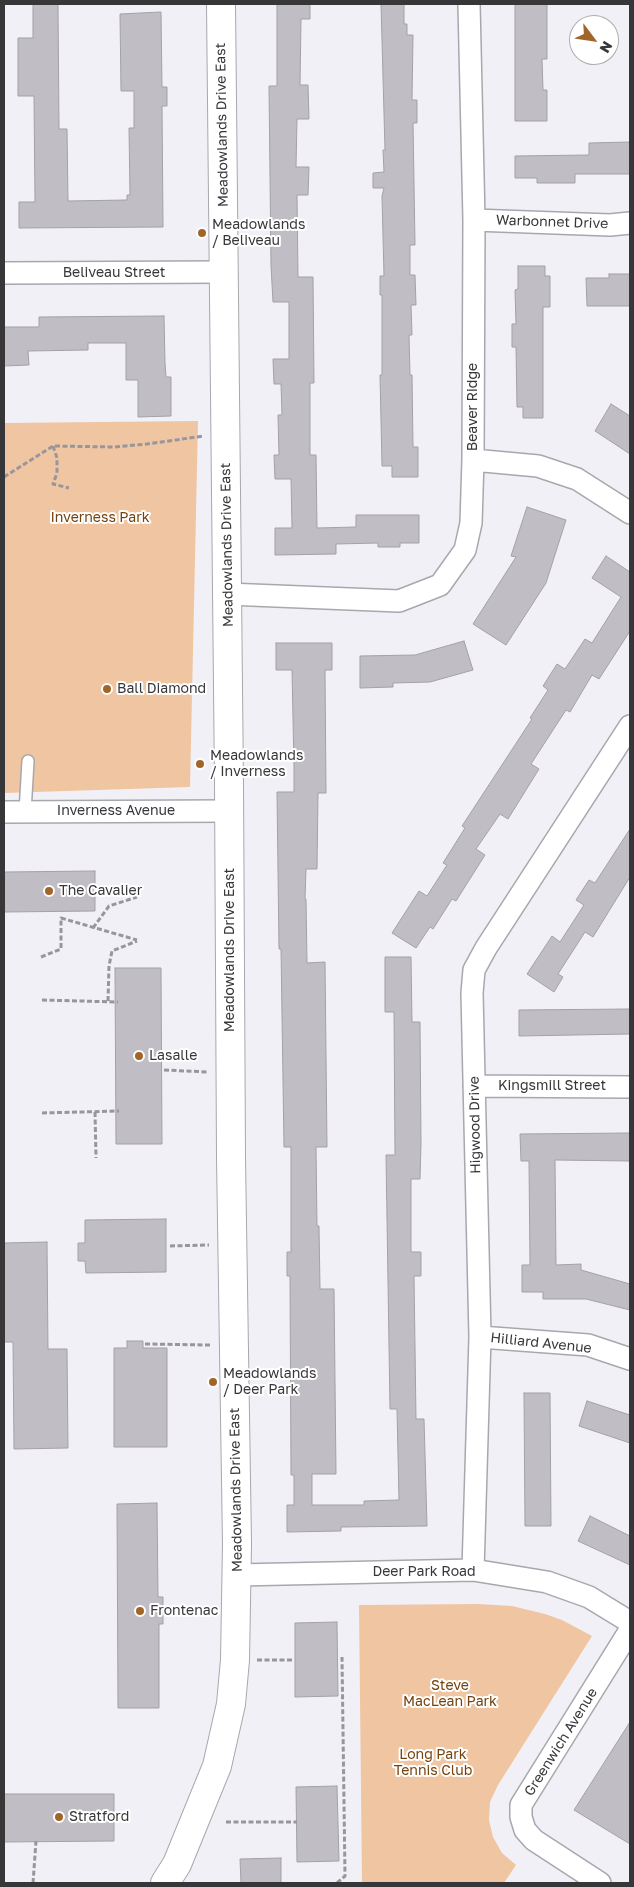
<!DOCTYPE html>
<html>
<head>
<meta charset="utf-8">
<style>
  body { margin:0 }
  #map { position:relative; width:634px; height:1887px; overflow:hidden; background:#f2f0f7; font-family:"Golos Text",sans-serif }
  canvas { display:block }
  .frame { position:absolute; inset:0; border:5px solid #373639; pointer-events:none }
  .north { position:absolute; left:569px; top:15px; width:50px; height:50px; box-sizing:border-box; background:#fff; border:1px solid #afafb0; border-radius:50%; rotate:121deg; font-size:14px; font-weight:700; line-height:20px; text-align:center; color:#373639 }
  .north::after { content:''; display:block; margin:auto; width:18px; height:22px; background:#a26529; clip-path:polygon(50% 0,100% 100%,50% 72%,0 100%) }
</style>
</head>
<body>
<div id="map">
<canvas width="634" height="1887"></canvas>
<div class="frame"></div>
<div class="north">N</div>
</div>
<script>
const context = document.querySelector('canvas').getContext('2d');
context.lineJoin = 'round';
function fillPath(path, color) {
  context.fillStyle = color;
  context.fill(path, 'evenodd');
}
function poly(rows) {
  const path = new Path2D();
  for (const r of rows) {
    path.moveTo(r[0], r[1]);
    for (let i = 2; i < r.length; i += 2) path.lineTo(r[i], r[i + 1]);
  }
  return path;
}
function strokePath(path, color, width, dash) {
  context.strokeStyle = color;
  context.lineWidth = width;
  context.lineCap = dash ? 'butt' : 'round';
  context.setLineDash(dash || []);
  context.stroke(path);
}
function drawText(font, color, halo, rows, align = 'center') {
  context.font = font + ' "Golos Text",sans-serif';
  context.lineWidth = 4;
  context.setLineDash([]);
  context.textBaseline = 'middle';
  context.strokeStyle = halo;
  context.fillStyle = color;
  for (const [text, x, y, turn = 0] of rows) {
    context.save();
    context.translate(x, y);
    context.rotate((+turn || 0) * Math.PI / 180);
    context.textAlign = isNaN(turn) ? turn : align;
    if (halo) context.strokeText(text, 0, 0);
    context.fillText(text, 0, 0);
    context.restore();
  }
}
fillPath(poly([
  [198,421,190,787,4,793,4,423],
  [478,1604,512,1606,545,1614,562,1620,592,1636,498,1785,490,1802,489,1820,493,1837,502,1853,516,1865,504,1883,362,1883,359,1605]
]), '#f0c5a1');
const building = poly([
  [33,4,58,4,59,129,67,129,68,201,127,200,127,195,130,195,129,128,134,128,134,91,121,91,120,14,161,12,162,87,167,87,167,106,162,106,163,227,19,228,19,202,35,202,34,96,18,96,18,38,33,38,33,4],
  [277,4,310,4,310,19,301,19,300,85,308,85,309,119,297,119,296,167,309,167,308,195,297,195,298,277,313,277,314,383,310,383,310,455,316,455,317,528,356,527,356,515,419,515,419,543,400,543,400,547,378,547,378,543,336,544,336,554,275,555,275,528,292,528,291,479,275,479,274,455,279,455,278,415,282,415,281,384,274,384,273,359,289,359,289,302,273,302,271,266,269,86,277,86,277,4],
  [381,4,404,4,404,24,407,24,407,35,413,35,412,100,417,100,417,123,413,123,415,245,410,245,410,275,415,275,416,305,411,305,412,335,409,335,410,375,412,375,413,447,418,447,418,477,392,477,392,466,382,466,380,375,382,375,382,295,380,295,380,276,384,276,382,196,384,188,373,188,373,173,384,172,383,150,385,150,381,4],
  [515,4,547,4,547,59,542,59,543,90,547,90,547,121,515,121,515,4],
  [630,142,630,174,575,174,575,183,537,183,537,178,515,178,515,156,589,155,589,143,630,142],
  [518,266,545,266,545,276,550,276,550,307,543,307,543,418,523,418,523,407,517,407,516,347,512,347,512,324,516,324,515,290,518,289,518,266],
  [609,274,630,274,630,306,587,306,586,278,609,278,609,274],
  [164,316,165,363,166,377,171,377,171,416,138,417,138,380,126,380,126,343,88,343,88,350,28,351,29,365,4,366,4,327,39,327,39,317,164,316],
  [611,404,630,416,630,454,595,431,611,404],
  [527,507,566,520,546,583,506,645,473,624,516,557,511,556,527,507],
  [606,556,630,572,630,631,599,679,592,675,570,712,566,710,531,764,539,769,508,819,500,814,476,849,485,855,456,901,452,899,433,929,430,927,416,948,392,933,419,891,427,896,447,865,443,863,465,828,462,826,532,719,530,718,548,690,543,686,557,664,565,669,585,639,592,643,621,597,592,578,606,556],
  [464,641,473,670,430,682,393,683,393,687,360,688,360,656,415,655,464,641],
  [276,643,332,643,332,670,325,670,326,793,318,793,317,869,306,869,305,899,306,899,307,963,325,962,327,1147,316,1147,317,1226,319,1226,320,1289,334,1289,336,1474,312,1474,312,1505,364,1505,364,1501,399,1500,397,1409,390,1409,386,1155,395,1155,394,1012,385,1012,385,957,411,957,412,1022,420,1022,421,1144,420,1179,411,1179,411,1252,421,1252,421,1276,414,1276,416,1419,424,1419,427,1526,341,1527,341,1531,287,1532,287,1505,294,1505,294,1475,291,1475,290,1276,287,1276,287,1252,291,1252,291,1147,284,1147,281,949,279,949,277,792,294,792,294,767,292,670,276,670,276,643],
  [630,829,630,877,593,937,585,932,558,974,563,977,554,992,527,974,552,936,560,942,584,905,576,900,589,880,595,883,630,829],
  [95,871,95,911,4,912,4,872,95,871],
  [115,968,161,968,162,1144,116,1144,115,968],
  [630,1009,630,1034,519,1036,519,1010,630,1009],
  [630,1133,630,1161,555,1160,556,1265,581,1264,581,1270,630,1284,630,1310,586,1299,543,1299,543,1292,522,1292,522,1265,530,1265,529,1161,521,1161,520,1134,630,1133],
  [166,1219,166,1272,86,1273,85,1261,78,1261,78,1243,85,1243,85,1220,166,1219],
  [47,1242,48,1349,67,1349,68,1448,14,1449,13,1342,4,1342,4,1243,47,1242],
  [127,1341,143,1341,143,1348,167,1348,167,1447,114,1447,114,1348,127,1348,127,1341],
  [524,1393,550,1393,551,1526,525,1526,524,1393],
  [587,1401,630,1415,630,1443,579,1426,587,1401],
  [157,1503,158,1597,163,1597,163,1624,159,1624,159,1708,118,1708,117,1504,157,1503],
  [590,1516,630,1536,630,1565,578,1541,590,1516],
  [337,1622,338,1696,295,1697,295,1623,337,1622],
  [630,1722,630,1844,574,1810,630,1722],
  [337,1786,339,1861,297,1862,296,1787,337,1786],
  [4,1794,114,1794,114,1841,4,1842,4,1794],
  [281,1858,281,1883,241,1883,240,1859,281,1858]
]);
fillPath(building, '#c0bec4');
strokePath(building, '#a2a1a6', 1);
const lane = poly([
  [25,812,28,761]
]);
const street = poly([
  [474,220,610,225,630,223],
  [4,273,224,272],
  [473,460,538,466,577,479,630,513],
  [227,594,399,601,440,585,465,550,471,523,473,460,474,220,469,4],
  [4,812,229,811],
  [474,1086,630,1087],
  [480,1337,588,1345,630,1359],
  [473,1570,480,1337,472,993,474,970,486,948,630,726],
  [237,1575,473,1570,547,1582,589,1597,630,1622],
  [600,1883,534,1840,525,1830,521,1817,521,1805,630,1630]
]);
const secondary = poly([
  [165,1883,177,1864,217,1766,231,1704,235,1660,237,1544,231,1158,229,784,221,4]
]);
strokePath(lane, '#a9a7ad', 14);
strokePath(street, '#a9a7ad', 24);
strokePath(secondary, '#a9a7ad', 30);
strokePath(poly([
  [53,446,57,458,57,473,53,484,69,488],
  [4,477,53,446,114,447,147,444,204,436],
  [93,928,109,906,137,897],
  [41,957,61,949,61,918,137,940],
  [42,1000,118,1002],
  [108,1001,109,966,112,951,137,941],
  [164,1070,208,1072],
  [95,1112,96,1158],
  [42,1113,119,1111],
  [170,1246,209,1245],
  [145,1344,210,1345],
  [166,1608,215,1609],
  [257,1660,294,1660],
  [226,1822,297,1822],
  [33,1883,36,1841],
  [337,1883,345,1876,342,1657]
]), '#97969b', 3, [5, 2.5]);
strokePath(lane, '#fff', 11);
strokePath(street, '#fff', 21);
strokePath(secondary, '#fff', 28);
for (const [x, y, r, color] of [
  [202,233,5,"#a26529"],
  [107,689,5,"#a26529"],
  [200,764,5,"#a26529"],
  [49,891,5,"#a26529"],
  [139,1056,5,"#a26529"],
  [213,1382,5,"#a26529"],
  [140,1611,5,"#a26529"],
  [59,1817,5,"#a26529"]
]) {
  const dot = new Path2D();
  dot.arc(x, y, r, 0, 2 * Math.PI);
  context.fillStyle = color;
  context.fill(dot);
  strokePath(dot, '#fff', 2);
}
drawText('14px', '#373639', '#fff', [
  ["Meadowlands Drive East",222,125,-91],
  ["Warbonnet Drive",552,222,2],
  ["Beliveau Street",114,273],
  ["Beaver Ridge",473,407,-90],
  ["Meadowlands Drive East",227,545,-91],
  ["Inverness Avenue",116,811],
  ["Meadowlands Drive East",230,950,-90],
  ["Kingsmill Street",552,1086],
  ["Higwood Drive",475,1125,-91],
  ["Hilliard Avenue",541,1343,6],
  ["Meadowlands Drive East",236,1490,-91],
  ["Deer Park Road",424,1572],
  ["Greenwich Avenue",561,1742,-58]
]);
drawText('14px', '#373639', '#fff', [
  ["Meadowlands",212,225],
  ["/ Beliveau",212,241],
  ["Ball Diamond",117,689],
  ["Meadowlands",210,756],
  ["/ Inverness",210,772],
  ["The Cavalier",59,891],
  ["Lasalle",149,1056],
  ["Meadowlands",223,1374],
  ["/ Deer Park",223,1390],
  ["Frontenac",150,1611],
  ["Stratford",69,1817]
], 'left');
drawText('14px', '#744310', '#fff', [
  ["Inverness Park",100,518],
  ["Steve",450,1686],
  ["MacLean Park",450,1702],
  ["Long Park",433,1755],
  ["Tennis Club",433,1771]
]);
</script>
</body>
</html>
